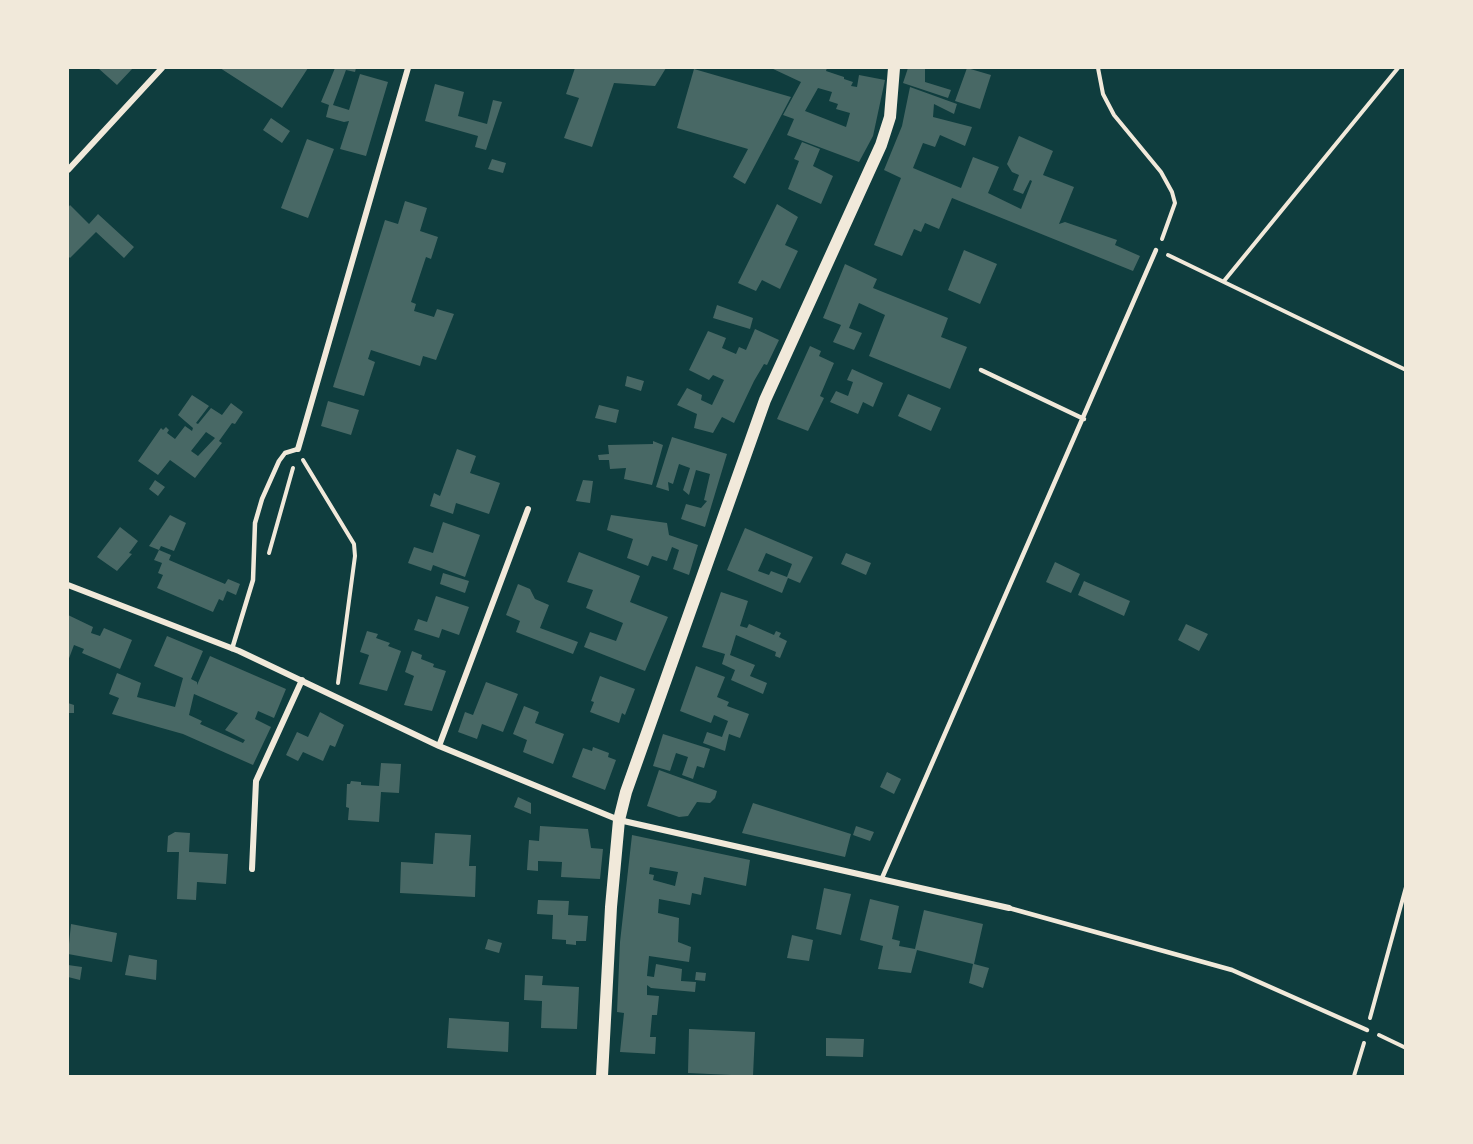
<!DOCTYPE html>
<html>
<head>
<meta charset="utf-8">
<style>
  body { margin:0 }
  #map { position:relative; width:1473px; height:1144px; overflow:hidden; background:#0f3d3e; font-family:Montserrat,sans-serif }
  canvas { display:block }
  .frame { position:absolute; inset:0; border:69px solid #f1e9da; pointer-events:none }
</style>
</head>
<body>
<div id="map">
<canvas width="1473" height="1144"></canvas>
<div class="frame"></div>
</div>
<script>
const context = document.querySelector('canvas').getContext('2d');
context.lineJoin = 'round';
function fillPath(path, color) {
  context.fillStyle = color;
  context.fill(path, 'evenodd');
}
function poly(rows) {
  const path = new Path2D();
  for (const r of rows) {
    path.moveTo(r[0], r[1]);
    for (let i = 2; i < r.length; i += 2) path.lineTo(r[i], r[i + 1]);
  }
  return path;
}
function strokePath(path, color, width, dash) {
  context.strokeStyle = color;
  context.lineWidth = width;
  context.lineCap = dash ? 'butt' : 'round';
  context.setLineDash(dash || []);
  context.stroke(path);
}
fillPath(poly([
  [98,68,133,68,117,85],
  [220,68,308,68,282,108],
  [335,68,356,68,355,72,346,70,333,105,349,110,360,74,388,82,366,156,340,149,349,121,344,122,326,117,329,105,321,102],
  [575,68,666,68,655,86,614,83,592,147,564,138,579,98,566,94],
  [771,68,827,68,826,71,844,77,844,79,853,82,851,86,857,87,859,75,885,80,873,136,859,162,787,135,794,119,783,115,801,82],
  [818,88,832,92,829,101,838,104,836,109,850,113,846,127,805,111],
  [908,68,925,68,925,82,951,90,948,98,903,83],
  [967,68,991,75,980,109,955,101],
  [694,69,791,97,745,184,733,177,748,149,677,128],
  [435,84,464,92,458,116,487,124,493,100,502,102,486,150,475,147,478,136,425,121],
  [910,87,957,104,954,114,934,104,933,117,972,127,965,146,940,135,935,147,923,143,913,168,961,188,973,157,999,167,988,193,1021,209,1032,181,1030,180,1023,194,1013,190,1019,175,1012,172,1007,164,1019,136,1053,151,1043,175,1074,187,1059,224,1065,222,1117,240,1115,245,1140,256,1133,271,952,198,939,229,925,223,921,232,914,229,902,256,874,245,901,178,884,170,902,126],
  [271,118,290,131,282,143,263,130],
  [307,139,334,149,308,218,281,208],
  [802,142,820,149,813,166,833,176,821,204,788,189,799,161,794,159],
  [492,159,506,163,503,173,488,169],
  [405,201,427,208,420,231,438,237,431,259,426,257,411,302,416,304,414,311,434,317,437,309,454,314,436,360,423,356,420,366,371,350,368,359,375,362,364,396,333,387,385,220,398,224],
  [777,204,798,217,785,245,798,251,780,289,762,280,756,291,738,283],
  [70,205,89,224,98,214,134,247,124,258,96,232,70,258,68,256,68,208],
  [964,250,997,264,980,304,948,290],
  [845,264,877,279,873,288,948,318,941,337,967,347,950,389,869,356,885,315,859,303,849,328,862,333,854,350,833,342,841,325,823,318],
  [717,305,753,318,750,329,713,318],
  [755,329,779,340,767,365,764,364,754,381,734,423,722,417,713,433,694,428,697,414,677,405,687,388,702,395,701,400,712,405,724,380,713,375,709,380,689,370,708,331,726,338,722,348,736,354,739,347,746,350],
  [810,346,821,351,819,356,834,363,820,396,824,398,808,431,777,419],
  [852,369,883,383,873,407,863,402,858,414,830,402,836,391,848,396,853,382,847,380],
  [627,376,644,381,641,391,625,386],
  [908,394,941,408,931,431,898,416],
  [192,395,209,406,196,423,198,424,211,408,222,415,231,403,243,412,235,424,232,423,219,441,222,443,195,478,170,460,158,475,138,461,161,428,163,430,166,427,169,430,167,433,175,439,185,426,192,431,193,428,178,415],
  [206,432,215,438,198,456,191,451],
  [328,401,359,410,351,435,321,426],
  [599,405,619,410,616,423,595,418],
  [672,437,727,454,705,527,681,519,686,504,701,508,707,501,704,500,710,474,696,470,689,495,683,490,690,468,679,464,673,484,668,482,669,491,656,487],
  [653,441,663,445,652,485,624,479,626,468,610,469,609,460,599,460,598,455,609,454,608,445,653,444],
  [457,449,476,456,470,473,500,483,489,514,456,503,453,514,430,506,434,493,440,496],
  [155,480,165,487,158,496,149,489],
  [583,480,593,481,590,503,576,501],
  [170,515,186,523,174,551,161,546,159,550,171,555,169,560,225,584,228,579,240,584,236,595,227,591,223,601,219,599,213,612,157,588,163,575,158,573,162,563,154,560,159,550,149,546],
  [611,515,667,523,669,535,698,545,689,575,673,569,679,550,672,547,667,561,652,556,648,566,627,558,633,539,607,530],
  [443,522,480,535,465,577,433,565,431,571,408,563,414,547,433,553],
  [120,527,138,541,129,553,132,554,117,571,97,557],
  [745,528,813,557,800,583,788,578,782,593,727,570],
  [766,553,792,564,787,577,771,571,769,575,758,571],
  [579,552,640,576,630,602,668,617,645,671,584,647,590,632,616,641,623,623,586,608,593,590,567,582],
  [846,553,871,563,866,575,841,564],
  [1055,562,1080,574,1071,593,1046,582],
  [443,573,469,581,465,593,440,584],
  [1084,581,1130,601,1124,616,1078,595],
  [518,584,530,589,535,599,549,605,540,628,578,642,573,654,516,632,520,621,506,615],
  [721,592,748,601,740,626,747,628,749,624,774,635,776,631,781,633,779,637,787,641,780,658,775,656,776,652,736,635,730,655,755,665,750,676,767,683,763,694,731,680,735,670,722,664,725,654,702,647],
  [436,596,469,607,459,635,442,629,439,638,414,630,418,619,427,622],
  [68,615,93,627,91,633,100,636,104,628,132,640,120,669,82,653,84,649,74,645,68,661],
  [1186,624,1208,634,1199,651,1178,640],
  [367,631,378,634,376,638,390,643,388,646,401,651,387,691,359,684,369,655,360,652],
  [167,636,203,651,191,679,197,682,197,685,210,656,286,689,274,718,258,711,255,719,271,727,253,765,183,734,112,714,119,698,109,694,117,673,141,683,137,697,175,707,183,678,154,666],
  [194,694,238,713,225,730,245,740,243,743,200,724,202,721,189,715],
  [412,651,422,655,421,659,434,664,433,667,446,671,432,711,404,705,414,676,405,672],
  [696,666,725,677,717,697,729,702,727,706,749,714,740,738,729,734,725,751,703,743,707,732,722,737,728,721,714,715,711,723,680,711],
  [600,676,635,689,625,715,622,713,619,723,590,712,594,702,591,701],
  [486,682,518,694,503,732,482,724,477,739,458,732,465,712,473,715],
  [68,703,74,705,74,713,68,713],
  [524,706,539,712,535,723,564,734,553,764,523,752,527,740,513,734],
  [320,712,344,725,335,747,330,745,323,761,303,752,298,761,286,755,297,732,308,737],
  [663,734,710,749,704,768,697,766,693,779,682,775,688,757,676,753,670,771,653,766],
  [593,747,609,753,608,757,616,760,605,790,572,777,583,748,592,751],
  [381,763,401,764,399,793,381,792,379,822,348,820,349,808,346,807,347,784,350,784,351,781,361,782,361,785,379,786],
  [659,770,717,791,715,798,710,803,697,802,688,816,679,817,647,806],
  [887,772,901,779,894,794,880,787],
  [518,797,531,803,531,814,514,807],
  [753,803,851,834,845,857,742,833],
  [540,826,588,829,591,848,603,849,600,879,561,877,562,862,538,861,538,871,527,870,529,840,539,841],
  [856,826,874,832,870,841,853,835],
  [175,832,190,833,189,852,228,854,226,884,197,882,196,900,177,899,179,852,167,852,168,836],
  [435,833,471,835,469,866,476,866,475,897,400,893,401,862,433,864],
  [632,835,750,860,746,886,704,877,701,895,692,893,690,905,659,899,658,913,679,918,678,942,691,947,689,962,649,956,647,976,654,977,656,964,682,969,681,981,696,982,695,992,651,988,647,985,647,995,659,996,657,1015,652,1015,650,1037,656,1037,655,1054,620,1052,624,1013,617,1012,620,942],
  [650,867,678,872,675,886,653,880,654,875,649,874],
  [824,888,851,894,841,935,816,929],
  [870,899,899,906,892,939,900,941,899,946,915,949,924,910,983,924,974,964,989,968,983,988,969,983,973,964,917,950,911,973,878,969,883,946,860,940],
  [538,900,569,901,568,915,588,916,586,941,576,941,576,945,566,944,566,940,552,939,553,915,537,914],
  [71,924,117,933,112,962,68,954],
  [792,935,813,940,809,961,787,958],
  [488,939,502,943,499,953,485,949],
  [129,955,157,960,156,980,125,975],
  [68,965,82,967,80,980,68,977],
  [696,972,706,973,705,981,695,980],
  [525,975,543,976,542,985,579,987,577,1029,541,1028,542,1001,524,1000],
  [449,1018,509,1022,508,1052,447,1048],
  [689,1029,755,1032,753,1076,688,1073],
  [826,1038,864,1039,863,1057,826,1056]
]), '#486865');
strokePath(poly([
  [1098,68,1103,94,1114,115,1161,172,1172,192,1175,203,1162,239],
  [1168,255,1406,370],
  [1224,281,1398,68],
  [303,460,354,544,355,556,338,683],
  [269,553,293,468],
  [1370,1018,1406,887],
  [1379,1035,1406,1048],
  [1354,1076,1364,1043]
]), '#f1e9da', 4);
strokePath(poly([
  [981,370,1084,419],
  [232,649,253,580,255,523,262,499,279,461,285,453,298,449],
  [882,878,1156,250],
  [1009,908,1232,970,1367,1030]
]), '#f1e9da', 4.5);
strokePath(poly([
  [68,170,162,68],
  [298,449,408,68],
  [68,585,239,651,439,746,619,820,1009,908],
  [439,746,528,509],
  [252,869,256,781,302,680]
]), '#f1e9da', 6);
strokePath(poly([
  [602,1076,611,907,619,820,626,792,765,400,881,145,890,117,894,68]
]), '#f1e9da', 12);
</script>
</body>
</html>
